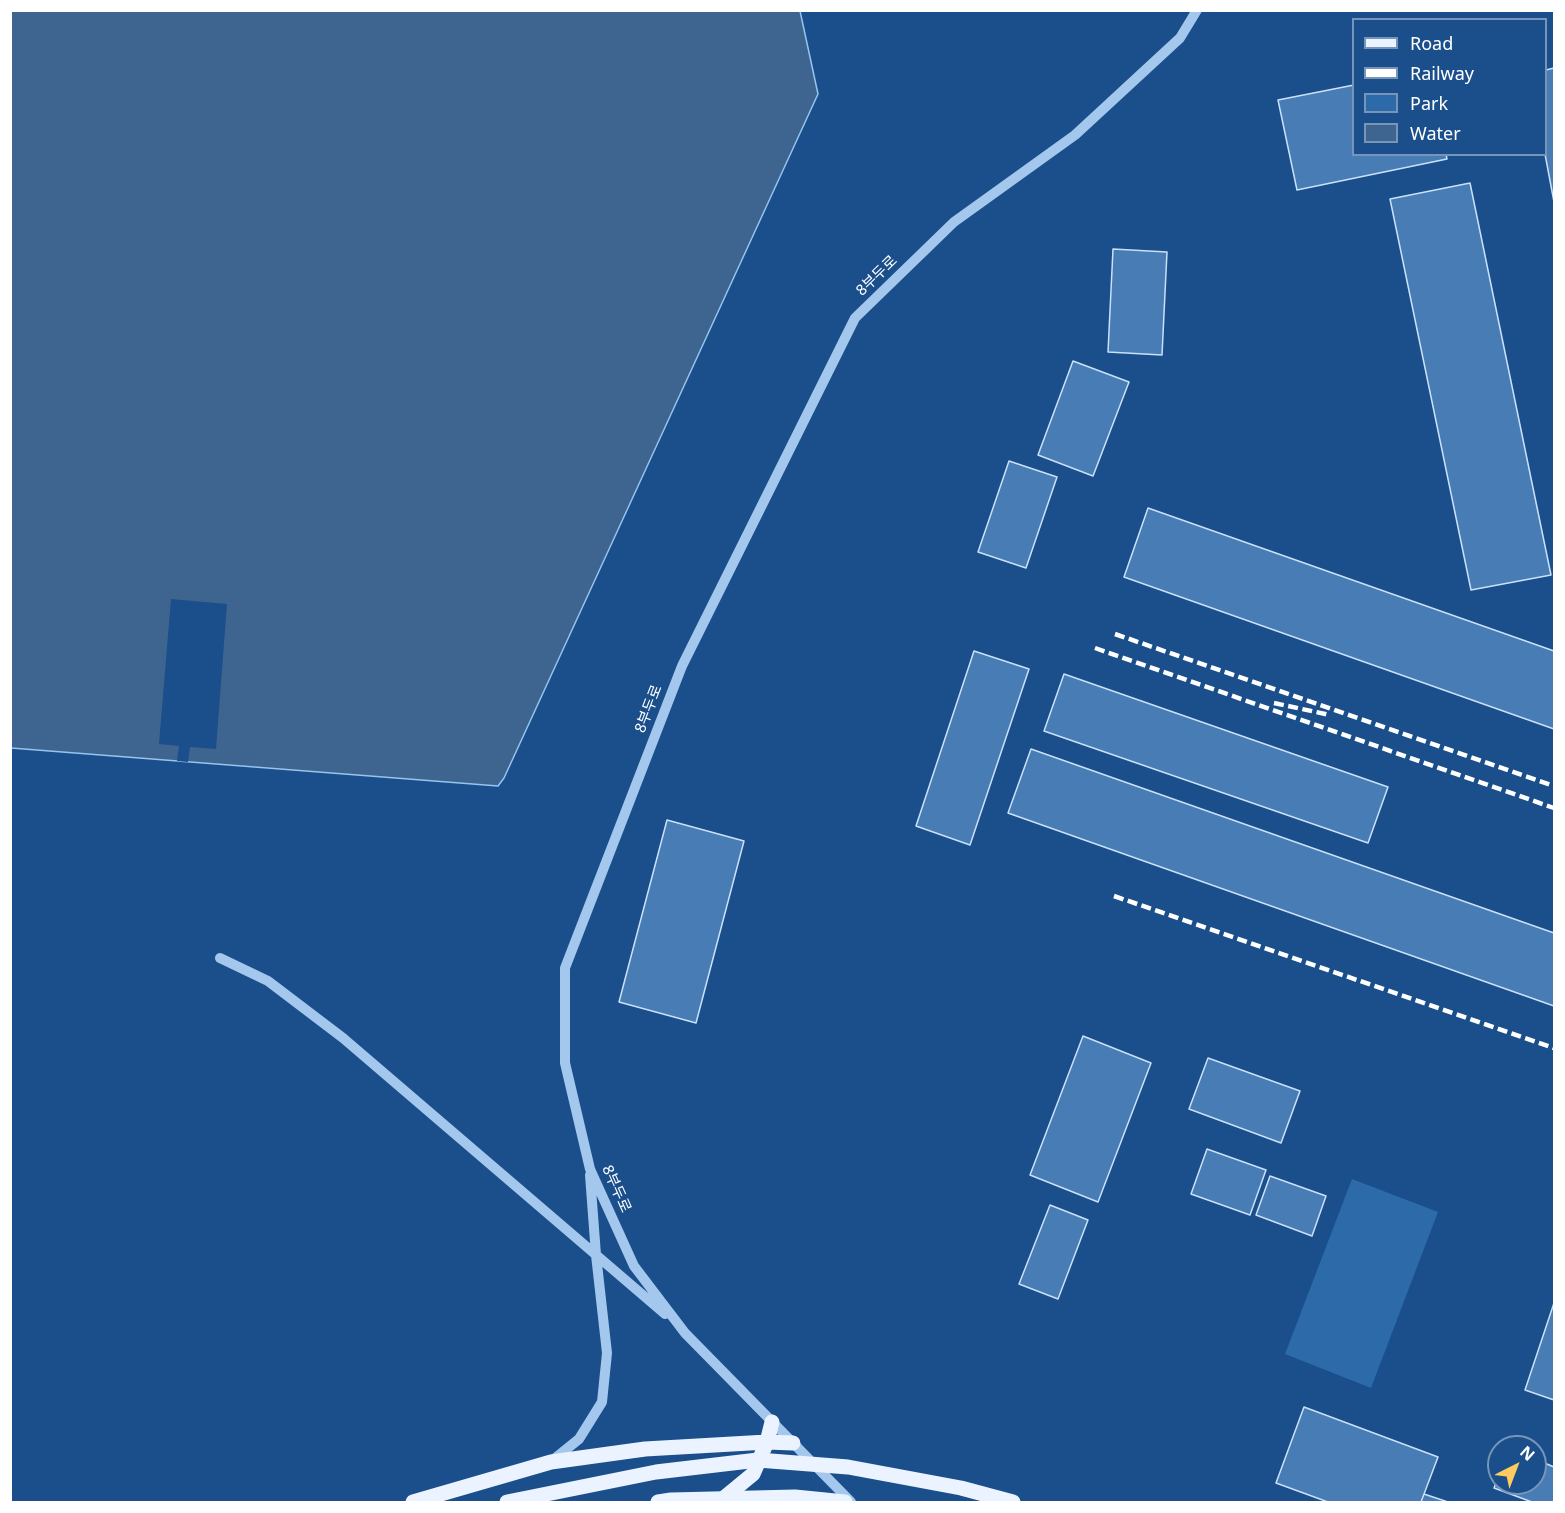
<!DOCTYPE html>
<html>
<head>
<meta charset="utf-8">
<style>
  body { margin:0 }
  #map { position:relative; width:1565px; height:1513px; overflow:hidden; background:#1a4f8b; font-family:"Noto Sans",sans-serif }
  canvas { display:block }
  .frame { position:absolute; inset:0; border:12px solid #fff; pointer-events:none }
  .legend { position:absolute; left:1352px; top:18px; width:195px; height:138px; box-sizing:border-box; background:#1a4f8b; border:2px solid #7695b9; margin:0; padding:8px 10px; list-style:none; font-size:18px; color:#fff }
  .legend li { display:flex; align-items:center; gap:12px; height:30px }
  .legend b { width:30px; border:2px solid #7695b9 }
  .north { position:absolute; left:1487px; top:1435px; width:60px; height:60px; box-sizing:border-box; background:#1a4f8b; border:2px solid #7695b9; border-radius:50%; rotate:42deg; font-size:16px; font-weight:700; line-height:24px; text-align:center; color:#fff }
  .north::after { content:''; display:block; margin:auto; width:21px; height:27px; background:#ffcb60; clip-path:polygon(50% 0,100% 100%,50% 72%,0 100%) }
</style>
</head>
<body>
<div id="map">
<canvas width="1565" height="1513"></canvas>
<div class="frame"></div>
<ul class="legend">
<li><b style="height:8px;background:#eaf3ff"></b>Road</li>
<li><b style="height:8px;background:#fff"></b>Railway</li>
<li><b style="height:16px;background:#2d6aa9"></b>Park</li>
<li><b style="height:16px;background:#3e658f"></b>Water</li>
</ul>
<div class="north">N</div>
</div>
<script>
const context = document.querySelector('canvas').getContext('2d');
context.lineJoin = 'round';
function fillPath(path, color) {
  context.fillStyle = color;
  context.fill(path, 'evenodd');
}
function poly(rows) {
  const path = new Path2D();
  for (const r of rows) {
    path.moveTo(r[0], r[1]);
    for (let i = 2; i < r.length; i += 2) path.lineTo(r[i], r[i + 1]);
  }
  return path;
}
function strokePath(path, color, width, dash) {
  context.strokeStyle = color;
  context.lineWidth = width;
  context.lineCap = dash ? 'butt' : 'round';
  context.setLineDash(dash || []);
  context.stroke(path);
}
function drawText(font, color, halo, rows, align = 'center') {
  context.font = font + ' "Noto Sans","Noto Sans KR",sans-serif';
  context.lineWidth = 4.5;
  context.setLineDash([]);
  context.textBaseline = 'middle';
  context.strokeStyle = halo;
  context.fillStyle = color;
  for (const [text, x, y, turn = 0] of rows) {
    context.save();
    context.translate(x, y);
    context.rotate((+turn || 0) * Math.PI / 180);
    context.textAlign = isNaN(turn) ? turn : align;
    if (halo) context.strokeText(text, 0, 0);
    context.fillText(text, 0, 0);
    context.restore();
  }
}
fillPath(poly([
  [1352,1179,1438,1212,1371,1388,1285,1354]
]), '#2d6aa9');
const water = poly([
  [10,11,800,11,818,94,504,778,498,786,11,748,10,11]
]);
fillPath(water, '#3e658f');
strokePath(water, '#97c4ef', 1.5);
fillPath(poly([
  [171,599,227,604,216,749,190,747,188,762,177,761,179,746,159,744]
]), '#1a4f8b');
const building = poly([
  [1554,68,1554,202,1545,154,1546,70,1554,68],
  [1354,85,1354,154,1446,154,1447,159,1297,190,1278,100,1354,85],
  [1470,183,1551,575,1471,590,1390,199,1470,183],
  [1113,249,1167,252,1162,355,1108,352,1113,249],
  [1073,361,1129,382,1093,476,1038,455,1073,361],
  [1009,461,1057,477,1026,568,978,552,1009,461],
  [1148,508,1554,651,1554,729,1124,577,1148,508],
  [974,651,1029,669,970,845,916,826,974,651],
  [1064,674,1388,787,1368,843,1044,731,1064,674],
  [1031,749,1554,933,1554,1006,1008,813,1031,749],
  [667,820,744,841,696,1023,619,1002,667,820],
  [1083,1036,1151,1063,1098,1202,1030,1175,1083,1036],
  [1208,1058,1300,1091,1281,1143,1189,1109,1208,1058],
  [1207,1149,1266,1170,1250,1215,1191,1194,1207,1149],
  [1270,1176,1326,1196,1312,1236,1256,1215,1270,1176],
  [1050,1205,1088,1220,1058,1299,1019,1284,1050,1205],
  [1554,1303,1554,1400,1525,1390,1554,1303],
  [1304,1407,1438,1457,1421,1502,1328,1502,1276,1483,1304,1407],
  [1535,1459,1554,1467,1554,1502,1532,1502,1494,1488,1499,1475,1499,1483,1535,1483,1535,1459],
  [1424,1494,1448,1502,1421,1502,1424,1494]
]);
fillPath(building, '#477cb5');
strokePath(building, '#cae1fa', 1.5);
strokePath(poly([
  [220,958,268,981,343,1038,665,1314],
  [553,1460,579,1439,602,1402,607,1353,596,1255,590,1175],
  [851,1502,685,1333,634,1266,590,1169,565,1063,565,968,682,666,855,318,954,222,1075,135,1180,38,1197,10]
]), '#a4c8ed', 10);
strokePath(poly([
  [413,1502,551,1462,645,1449,767,1442,793,1443],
  [719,1502,753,1474,767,1442,772,1422]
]), '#eaf3ff', 15);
strokePath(poly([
  [1115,634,1554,786],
  [1095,648,1554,808],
  [1274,703,1330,715],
  [1114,896,1554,1048]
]), '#fff', 4.5, [10, 4.5]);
strokePath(poly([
  [507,1502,656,1472,758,1460,848,1467,961,1488,1013,1502],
  [658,1502,671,1500,795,1497,845,1502]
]), '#eaf3ff', 15);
drawText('15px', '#fff', '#1a4f8b', [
  ["8부두로",877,276,-44],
  ["8부두로",649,709,-69],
  ["8부두로",616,1189,66]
]);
</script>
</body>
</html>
